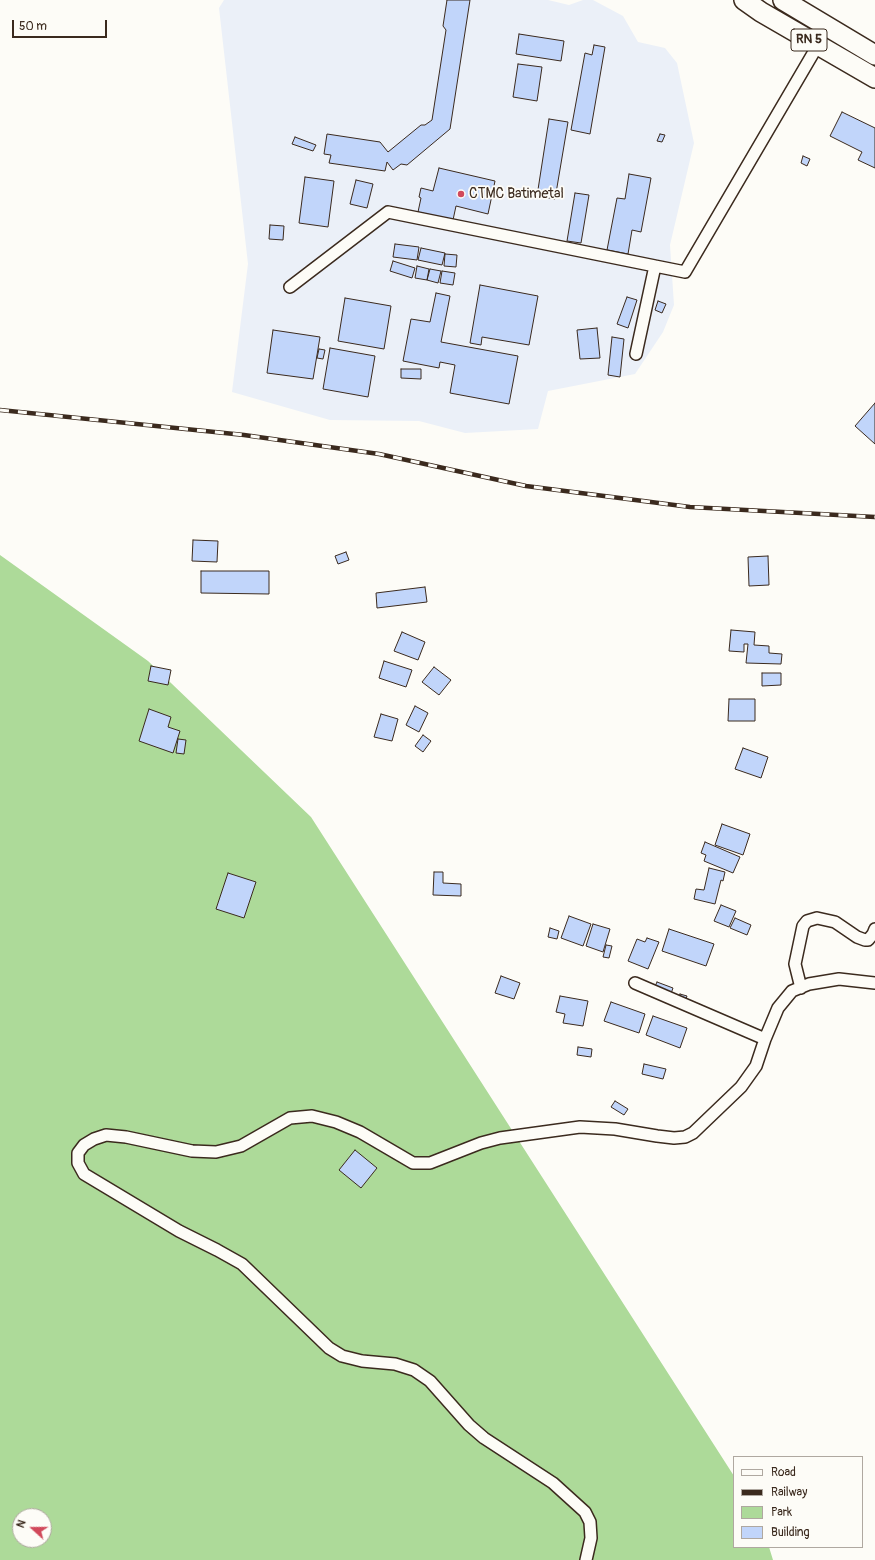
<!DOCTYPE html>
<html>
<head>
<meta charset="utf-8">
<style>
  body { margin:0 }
  #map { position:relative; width:875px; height:1560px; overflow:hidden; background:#fdfcf7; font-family:Pangolin,sans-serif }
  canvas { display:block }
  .legend { position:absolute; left:733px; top:1456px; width:130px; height:92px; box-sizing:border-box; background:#fdfcf7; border:1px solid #afa8a0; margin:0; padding:5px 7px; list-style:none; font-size:12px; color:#3b2a1e }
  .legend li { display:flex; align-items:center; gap:8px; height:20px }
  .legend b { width:20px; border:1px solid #afa8a0 }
  .north { position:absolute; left:12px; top:1508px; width:40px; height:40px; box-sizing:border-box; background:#fdfcf7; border:1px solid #afa8a0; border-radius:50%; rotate:291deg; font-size:11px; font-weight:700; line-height:16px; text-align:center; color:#3b2a1e }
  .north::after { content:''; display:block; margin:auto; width:14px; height:18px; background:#d1495b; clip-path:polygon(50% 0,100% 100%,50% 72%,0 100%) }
  .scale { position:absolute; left:12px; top:20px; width:95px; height:18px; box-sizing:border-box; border:2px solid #3b2a1e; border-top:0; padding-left:5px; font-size:12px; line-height:14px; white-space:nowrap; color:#3b2a1e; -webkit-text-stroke:3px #fdfcf7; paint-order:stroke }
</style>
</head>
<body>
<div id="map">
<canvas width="875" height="1560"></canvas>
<ul class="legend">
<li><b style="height:5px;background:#fdfcf7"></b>Road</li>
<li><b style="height:5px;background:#3b2a1e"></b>Railway</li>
<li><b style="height:11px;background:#adda99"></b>Park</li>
<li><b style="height:11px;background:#c1d5fa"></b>Building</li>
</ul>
<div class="north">N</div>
<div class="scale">50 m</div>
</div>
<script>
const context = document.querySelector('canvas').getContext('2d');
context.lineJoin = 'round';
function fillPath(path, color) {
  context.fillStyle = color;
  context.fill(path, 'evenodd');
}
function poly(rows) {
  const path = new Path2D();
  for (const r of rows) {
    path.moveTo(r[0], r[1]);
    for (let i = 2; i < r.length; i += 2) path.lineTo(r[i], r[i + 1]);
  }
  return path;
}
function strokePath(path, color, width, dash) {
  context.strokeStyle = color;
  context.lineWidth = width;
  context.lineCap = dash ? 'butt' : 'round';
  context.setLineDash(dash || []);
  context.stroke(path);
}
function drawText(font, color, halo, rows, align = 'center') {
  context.font = font + ' Pangolin,sans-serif';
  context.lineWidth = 3.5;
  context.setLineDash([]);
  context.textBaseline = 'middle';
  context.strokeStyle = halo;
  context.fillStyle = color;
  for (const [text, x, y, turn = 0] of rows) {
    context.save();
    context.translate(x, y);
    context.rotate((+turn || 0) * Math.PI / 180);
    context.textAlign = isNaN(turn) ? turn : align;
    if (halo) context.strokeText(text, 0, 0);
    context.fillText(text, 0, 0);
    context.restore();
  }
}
fillPath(poly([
  [224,0,548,0,569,5,583,0,593,0,623,16,638,42,665,48,677,63,694,143,670,245,674,305,663,332,635,374,548,391,538,429,465,433,419,421,330,420,232,392,248,264,219,8]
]), '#ebf0f8');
fillPath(poly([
  [0,555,148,661,311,817,734,1476,734,1547,769,1547,773,1560,0,1560],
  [20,1516,44,1516,44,1540,20,1540]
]), '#adda99');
const building = poly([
  [447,0,470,0,450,129,407,165,401,164,393,170,387,162,385,171,329,163,331,155,324,154,327,134,380,142,388,152,421,125,425,125,432,120,446,30,443,26,447,0],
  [519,34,564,41,561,61,516,54,519,34],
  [594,45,605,47,590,134,571,130,585,53,592,55,594,45],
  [518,64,542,67,537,101,513,97,518,64],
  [842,112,875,128,875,168,858,160,862,152,830,136,842,112],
  [549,119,568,122,555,199,537,196,549,119],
  [660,134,665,135,662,142,657,141,660,134],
  [295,137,316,145,313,151,292,144,295,137],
  [803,156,810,159,807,166,801,163,803,156],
  [439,168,495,181,488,214,456,206,453,220,418,212,421,198,419,197,421,188,433,191,439,168],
  [629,174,651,178,641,232,632,230,628,254,607,250,617,198,625,199,629,174],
  [305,177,334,181,328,227,299,223,305,177],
  [356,180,373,184,367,208,350,204,356,180],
  [575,193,589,195,581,243,567,241,575,193],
  [270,225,284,226,283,240,269,239,270,225],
  [395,244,419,247,417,260,393,257,395,244],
  [421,248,445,253,442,265,418,260,421,248],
  [445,254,457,255,456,267,444,266,445,254],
  [393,261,415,268,412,278,390,271,393,261],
  [417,266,429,269,427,280,415,278,417,266],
  [430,269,441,271,438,283,427,280,430,269],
  [442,271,455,273,453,285,440,283,442,271],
  [480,285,538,296,529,345,482,337,481,345,470,343,480,285],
  [436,293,450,296,441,342,518,356,509,404,450,393,455,365,440,362,439,368,403,361,411,319,430,322,436,293],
  [627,297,637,300,628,328,617,324,627,297],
  [345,298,391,306,384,349,338,341,345,298],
  [658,301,666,304,662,313,655,310,658,301],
  [597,328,600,358,580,359,577,330,597,328],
  [273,330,320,337,313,379,267,373,273,330],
  [612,337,624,339,620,377,608,375,612,337],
  [330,348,375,356,368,397,323,389,330,348],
  [319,349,325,350,323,359,317,358,319,349],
  [401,369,421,369,421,379,401,378,401,369],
  [875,403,875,444,855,426,875,403],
  [193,540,218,541,217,562,192,561,193,540],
  [346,552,349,560,338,564,335,556,346,552],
  [768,556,769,585,749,586,748,557,768,556],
  [201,571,269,571,269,594,201,593,201,571],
  [425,587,427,602,377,608,376,593,425,587],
  [731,630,755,632,754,645,769,646,769,653,782,654,781,664,746,663,748,644,744,644,744,652,729,651,731,630],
  [402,632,425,642,418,660,394,651,402,632],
  [384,661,412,670,406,687,379,678,384,661],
  [151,666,171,670,168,685,148,681,151,666],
  [434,667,451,680,439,695,422,682,434,667],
  [762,673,781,673,781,685,762,686,762,673],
  [729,699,755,699,755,721,728,721,729,699],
  [415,706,428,713,419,732,406,725,415,706],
  [149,709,171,717,168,727,180,731,173,753,139,741,149,709],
  [381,714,398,719,392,741,374,737,381,714],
  [423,735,431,741,423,752,415,746,423,735],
  [178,739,186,740,184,754,176,753,178,739],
  [743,748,768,757,761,778,735,769,743,748],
  [722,824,750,834,743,855,715,845,722,824],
  [705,842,740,857,733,873,704,861,706,855,701,853,705,842],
  [709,868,725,872,723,881,721,880,715,904,694,899,696,889,704,890,709,868],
  [434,872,443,872,443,883,461,884,461,896,433,895,434,872],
  [228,873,256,882,244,918,216,909,228,873],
  [721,905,736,911,729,927,714,921,721,905],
  [569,916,591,924,583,946,561,938,569,916],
  [735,918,751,925,747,935,730,928,735,918],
  [593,924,610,929,603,952,586,946,593,924],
  [550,928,559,931,557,939,548,937,550,928],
  [669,929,714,944,706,966,662,951,669,929],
  [647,938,659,942,648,969,628,961,637,939,645,942,647,938],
  [606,945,612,946,609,958,603,957,606,945],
  [501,976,520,983,514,999,495,993,501,976],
  [657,982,673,988,669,999,652,993,657,982],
  [680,994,687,996,684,1005,677,1003,680,994],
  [560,996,588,1001,583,1026,563,1023,565,1014,556,1012,560,996],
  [611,1002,645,1014,639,1033,604,1021,611,1002],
  [653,1016,687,1028,680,1048,646,1035,653,1016],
  [578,1047,592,1049,591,1057,577,1055,578,1047],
  [644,1064,666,1069,663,1079,642,1074,644,1064],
  [615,1101,628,1109,624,1115,611,1107,615,1101],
  [355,1150,377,1168,361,1188,339,1170,355,1150]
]);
fillPath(building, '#c1d5fa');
strokePath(building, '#3b2a1e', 1);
const minor = poly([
  [290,287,388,212,655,266],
  [636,354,655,266,685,272,818,45],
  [635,983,765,1039],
  [801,988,795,964,803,926,807,921,817,918,835,922,857,937,865,940,868,940,873,934,875,929],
  [586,1560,591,1538,590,1522,585,1512,553,1483,484,1438,469,1425,430,1381,414,1370,395,1364,362,1361,342,1356,329,1348,242,1264,217,1250,179,1231,84,1174,78,1163,78,1153,84,1145,94,1139,106,1135,126,1137,192,1151,216,1152,241,1146,290,1118,312,1116,336,1122,360,1132,413,1163,430,1163,481,1143,500,1138,580,1127,615,1129,657,1136,674,1138,685,1137,693,1133,741,1087,756,1066,765,1039,778,1008,792,991,809,984,839,979,875,983]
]);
const trunk = poly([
  [744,0,761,12,875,78],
  [783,0,875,55]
]);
strokePath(minor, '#3b2a1e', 14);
strokePath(trunk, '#3b2a1e', 22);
strokePath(minor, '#fdfcf7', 11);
strokePath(trunk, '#fdfcf7', 19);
const rail = poly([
  [0,410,244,435,379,454,526,486,690,507,875,517]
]);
strokePath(rail, '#3b2a1e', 4.5);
strokePath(rail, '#fdfcf7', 3, [9]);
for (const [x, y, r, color] of [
  [461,194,4,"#d1495b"]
]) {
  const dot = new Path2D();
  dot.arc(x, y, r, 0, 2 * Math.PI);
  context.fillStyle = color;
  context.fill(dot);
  strokePath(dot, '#fdfcf7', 1.5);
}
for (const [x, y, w] of [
  [809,40,36]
]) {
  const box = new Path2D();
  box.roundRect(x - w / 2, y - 11, w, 22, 3);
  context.fillStyle = '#fdfcf7';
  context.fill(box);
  strokePath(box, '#3b2a1e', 1);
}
drawText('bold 13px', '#3b2a1e', null, [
  ["RN 5",809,40]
]);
drawText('14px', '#3b2a1e', '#fdfcf7', [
  ["CTMC Batimetal",469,194]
], 'left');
</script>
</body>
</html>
